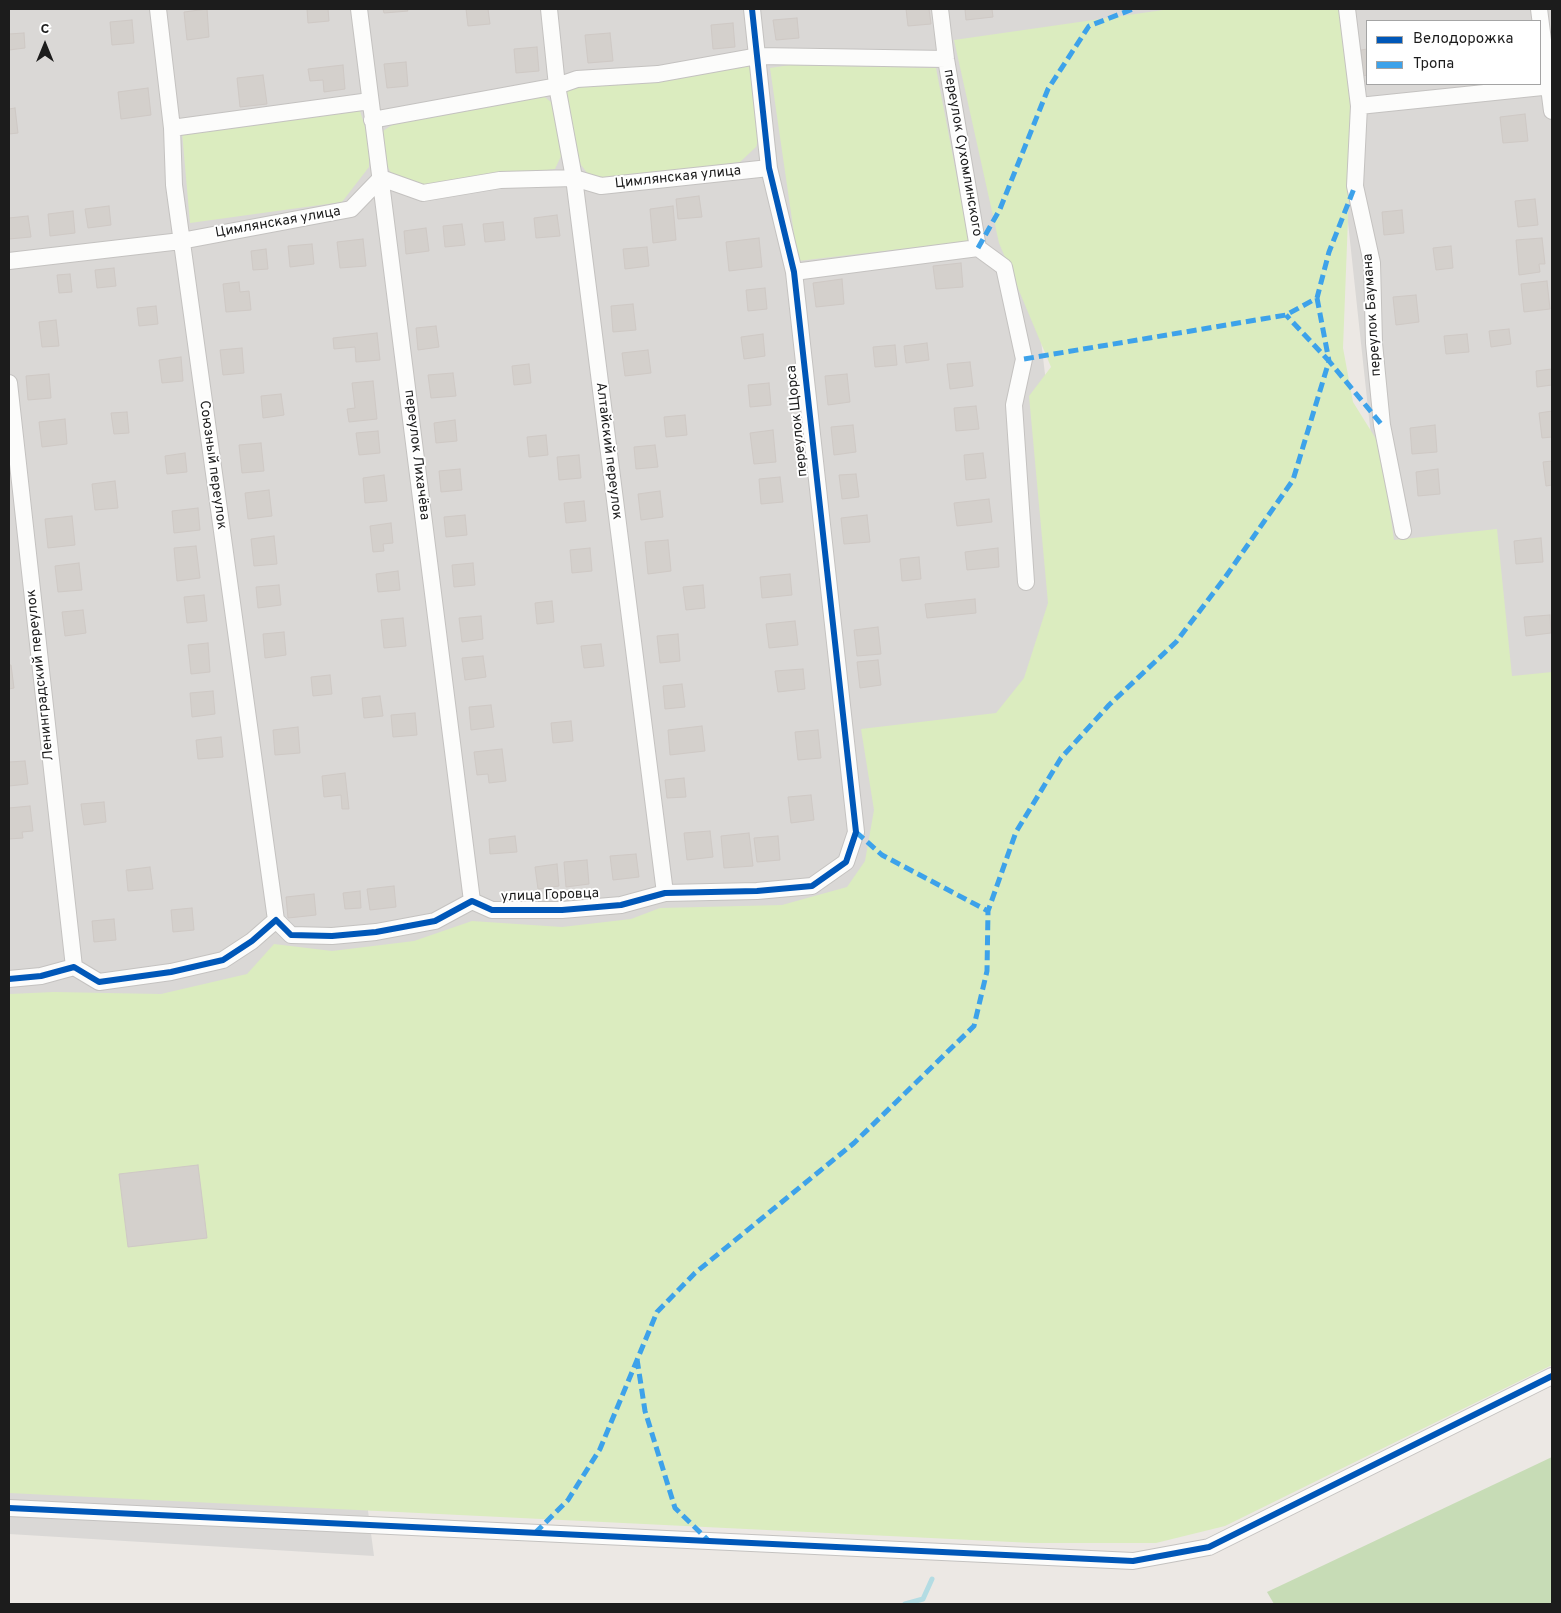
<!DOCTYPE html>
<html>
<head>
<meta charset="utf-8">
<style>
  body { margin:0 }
  #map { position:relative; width:1561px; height:1613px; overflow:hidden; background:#ece8e4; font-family:Overpass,sans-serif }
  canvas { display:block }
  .frame { position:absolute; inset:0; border:10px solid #1c1c1c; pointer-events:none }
  .legend { position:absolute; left:1366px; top:20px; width:175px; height:65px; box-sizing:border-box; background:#fff; border:1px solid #a4a4a4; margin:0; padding:6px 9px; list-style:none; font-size:15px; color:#1c1c1c }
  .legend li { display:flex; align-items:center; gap:10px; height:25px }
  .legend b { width:25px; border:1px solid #a4a4a4 }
  .north { position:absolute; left:20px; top:20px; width:50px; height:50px; -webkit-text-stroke:4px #fff; paint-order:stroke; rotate:0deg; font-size:14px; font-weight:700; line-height:20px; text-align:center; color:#1c1c1c }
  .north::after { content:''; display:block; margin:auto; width:18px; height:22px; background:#1c1c1c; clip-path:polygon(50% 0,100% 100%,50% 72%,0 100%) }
</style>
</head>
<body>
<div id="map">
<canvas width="1561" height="1613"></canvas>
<div class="frame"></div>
<ul class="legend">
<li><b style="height:6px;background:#0057b8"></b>Велодорожка</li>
<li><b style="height:6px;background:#3da2ea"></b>Тропа</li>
</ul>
<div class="north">С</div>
</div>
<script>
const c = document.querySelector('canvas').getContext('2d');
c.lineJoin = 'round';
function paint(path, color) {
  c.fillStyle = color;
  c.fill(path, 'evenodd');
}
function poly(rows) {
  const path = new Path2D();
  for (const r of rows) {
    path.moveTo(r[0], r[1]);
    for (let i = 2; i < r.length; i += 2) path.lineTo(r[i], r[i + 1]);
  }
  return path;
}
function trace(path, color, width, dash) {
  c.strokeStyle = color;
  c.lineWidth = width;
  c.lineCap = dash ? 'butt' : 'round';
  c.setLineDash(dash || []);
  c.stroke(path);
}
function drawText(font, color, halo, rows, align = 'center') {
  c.font = font + ' Overpass,sans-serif';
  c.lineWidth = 4;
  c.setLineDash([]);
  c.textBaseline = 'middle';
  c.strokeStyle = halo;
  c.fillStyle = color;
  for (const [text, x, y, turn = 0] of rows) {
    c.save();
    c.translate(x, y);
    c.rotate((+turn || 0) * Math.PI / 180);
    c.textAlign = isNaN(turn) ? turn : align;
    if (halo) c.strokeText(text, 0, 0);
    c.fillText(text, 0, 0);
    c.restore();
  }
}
const residential = poly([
  [9,9,1286,9,1007,53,1106,890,297,972,374,1556,9,1534],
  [1325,9,1552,9,1552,690,1503,699,1385,566],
  [1367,21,1540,21,1540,84,1367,84]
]);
const grass = poly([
  [1170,9,1342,9,1352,115,1343,348,1353,402,1381,447,1394,540,1497,529,1512,676,1552,672,1552,1365,1225,1526,1156,1543,1033,1543,9,1493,9,994,54,992,161,994,247,974,274,944,332,951,414,941,472,921,562,927,631,919,660,908,782,905,847,887,865,861,874,810,861,729,996,713,1024,678,1048,603,1029,396,1051,367,999,243,954,40],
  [749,61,753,70,761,133,756,147,740,162,615,180,600,179,588,174,581,165,577,156,566,90,579,82],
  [790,65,936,68,969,241,798,261,770,68],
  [542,95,551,102,562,154,555,169,427,186,391,173,384,160,380,133,398,121],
  [360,111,369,139,369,167,342,202,190,223,182,132]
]);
const forest = poly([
  [1552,1457,1552,1604,1274,1604,1267,1592]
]);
const stream = poly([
  [905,1604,923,1599,932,1579]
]);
const building = poly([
  [207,9,209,37,187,40,184,12,207,9],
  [307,9,328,9,329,21,308,23,307,9],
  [383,9,407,9,408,11,384,13,383,9],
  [466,9,488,9,490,24,468,26,466,9],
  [906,9,929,9,931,24,908,26,906,9],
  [965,9,992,9,993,17,966,20,965,9],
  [797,18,799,38,776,40,773,20,797,18],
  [132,20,134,43,112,45,110,22,132,20],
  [733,23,735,47,713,49,711,25,733,23],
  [24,33,25,48,9,50,9,34,24,33],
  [610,33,613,61,588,63,585,35,610,33],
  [537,47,539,71,516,73,514,49,537,47],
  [1367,49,1367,75,1363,76,1361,50,1367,49],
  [406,62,408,86,387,88,384,64,406,62],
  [343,65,345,89,324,92,323,80,310,81,308,69,343,65],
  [263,75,267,104,240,107,237,78,263,75],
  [148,88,151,115,121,119,118,92,148,88],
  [15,108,18,133,9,134,9,109,15,108],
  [1525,114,1528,141,1503,143,1500,117,1525,114],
  [699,196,702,217,678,219,676,199,699,196],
  [1535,199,1538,225,1518,227,1515,201,1535,199],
  [109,206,111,225,88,228,85,209,109,206],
  [673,206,676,240,653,243,650,209,673,206],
  [1402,210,1404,233,1384,235,1382,212,1402,210],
  [73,211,75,233,50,236,48,214,73,211],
  [557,215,560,236,536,238,534,218,557,215],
  [28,216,31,237,9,239,9,218,28,216],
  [503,222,505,240,485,242,483,224,503,222],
  [462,224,465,245,445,247,443,226,462,224],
  [426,228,429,251,406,254,404,231,426,228],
  [759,238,762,267,729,271,726,242,759,238],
  [1542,238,1545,264,1539,264,1540,272,1519,275,1516,240,1542,238],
  [363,239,366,266,340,268,337,242,363,239],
  [312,244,314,264,290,267,288,246,312,244],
  [1451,246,1453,268,1436,270,1433,248,1451,246],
  [647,247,649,266,625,269,623,249,647,247],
  [266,249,268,269,253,270,251,251,266,249],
  [961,263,963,287,936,289,933,266,961,263],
  [114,268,116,286,97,288,95,270,114,268],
  [70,274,72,292,59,293,57,275,70,274],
  [842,279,844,304,816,307,813,283,842,279],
  [1547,281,1550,309,1524,312,1521,284,1547,281],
  [239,282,240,292,249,291,251,310,226,312,223,284,239,282],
  [765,288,767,309,748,311,746,290,765,288],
  [1416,295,1419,322,1396,325,1393,297,1416,295],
  [633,304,636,330,613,332,611,306,633,304],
  [156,306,158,324,139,326,137,308,156,306],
  [56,320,59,346,42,347,39,322,56,320],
  [436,326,439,347,418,350,416,328,436,326],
  [1509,329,1511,344,1491,347,1489,331,1509,329],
  [377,333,380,360,356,362,355,347,334,349,333,338,377,333],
  [763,334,765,356,744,359,741,337,763,334],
  [1467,334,1469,352,1446,354,1444,336,1467,334],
  [927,343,929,360,906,363,904,346,927,343],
  [895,345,897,365,875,367,873,347,895,345],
  [242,348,244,373,223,375,220,350,242,348],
  [648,350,651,373,625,376,622,353,648,350],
  [181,357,183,381,162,383,159,360,181,357],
  [970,362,973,386,950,389,947,364,970,362],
  [529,364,531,383,514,385,512,366,529,364],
  [1552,369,1552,385,1537,387,1536,371,1552,369],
  [453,373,456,396,431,398,428,375,453,373],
  [49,374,51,398,28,400,26,376,49,374],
  [847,374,850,402,828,405,825,376,847,374],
  [373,381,377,419,349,422,347,409,355,408,352,383,373,381],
  [769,383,771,405,750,407,748,385,769,383],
  [281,394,284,415,263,418,261,396,281,394],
  [976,406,979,429,956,431,954,408,976,406],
  [1552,411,1552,437,1542,438,1539,413,1552,411],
  [127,412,129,433,114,434,111,413,127,412],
  [685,415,687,435,666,437,664,417,685,415],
  [65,419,67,444,42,447,39,422,65,419],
  [455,420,457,441,436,443,434,423,455,420],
  [853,425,856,452,834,455,831,427,853,425],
  [1435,425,1437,452,1412,454,1410,428,1435,425],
  [773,430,776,462,754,464,750,433,773,430],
  [378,431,380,453,359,455,356,433,378,431],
  [546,435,548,455,529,457,527,437,546,435],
  [261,443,264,471,242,473,239,445,261,443],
  [655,445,658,467,636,469,634,447,655,445],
  [185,453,187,472,167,474,165,456,185,453],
  [983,453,986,478,966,480,964,455,983,453],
  [579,455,581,478,559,480,557,457,579,455],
  [1552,461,1552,485,1546,486,1543,462,1552,461],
  [460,469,462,490,441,492,439,471,460,469],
  [1438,469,1440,494,1418,496,1416,472,1438,469],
  [856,474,859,497,842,499,839,475,856,474],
  [384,475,387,501,365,503,363,478,384,475],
  [780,477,783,502,761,504,759,479,780,477],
  [115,481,118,508,95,510,92,484,115,481],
  [269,490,272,516,248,519,245,493,269,490],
  [660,491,663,517,641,520,638,494,660,491],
  [989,499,992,522,957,526,954,503,989,499],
  [584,501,586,521,566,523,564,503,584,501],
  [198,508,200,530,174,533,172,511,198,508],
  [465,515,467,535,446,537,444,517,465,515],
  [867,515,870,542,844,544,841,518,867,515],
  [72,516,75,545,48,548,45,519,72,516],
  [391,523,393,543,383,544,384,551,373,552,370,526,391,523],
  [274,536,277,564,254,566,251,539,274,536],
  [1541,538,1543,562,1516,564,1514,541,1541,538],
  [668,540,671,571,648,574,645,542,668,540],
  [196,546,200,578,177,581,174,548,196,546],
  [590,548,592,571,572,573,570,550,590,548],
  [998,548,999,567,967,570,965,552,998,548],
  [919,557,921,579,902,581,900,559,919,557],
  [79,563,82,590,58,592,55,566,79,563],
  [473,563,475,585,454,587,452,565,473,563],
  [398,571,400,590,378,592,376,574,398,571],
  [790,574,792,595,762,598,760,577,790,574],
  [279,585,281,605,258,608,256,587,279,585],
  [703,585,705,608,686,610,683,587,703,585],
  [204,595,207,621,187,623,184,597,204,595],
  [975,599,976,613,927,618,925,604,975,599],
  [552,601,554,622,537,624,535,603,552,601],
  [83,610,86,633,65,636,62,612,83,610],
  [1550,615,1551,633,1526,636,1524,617,1550,615],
  [481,616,483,639,462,642,459,618,481,616],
  [403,618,406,646,384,648,381,620,403,618],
  [795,621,798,645,769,648,766,624,795,621],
  [878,627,881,654,857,656,854,630,878,627],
  [284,632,286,655,265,658,263,634,284,632],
  [678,634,680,661,660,663,657,636,678,634],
  [208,643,210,672,191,674,188,645,208,643],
  [601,644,604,666,584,668,581,646,601,644],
  [483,656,486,677,465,680,462,658,483,656],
  [878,660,881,685,860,688,857,662,878,660],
  [9,665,11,665,14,688,9,689,9,665],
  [803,669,805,689,778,692,775,671,803,669],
  [330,675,332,694,313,696,311,677,330,675],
  [682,684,685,707,665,709,663,686,682,684],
  [213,691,215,714,192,717,190,693,213,691],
  [380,696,383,716,364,718,362,698,380,696],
  [491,705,494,727,471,730,469,707,491,705],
  [415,713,417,735,393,737,391,715,415,713],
  [571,721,573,741,553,743,551,723,571,721],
  [702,726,705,751,670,755,668,730,702,726],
  [298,727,300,753,275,755,273,730,298,727],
  [818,730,821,758,798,760,795,732,818,730],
  [221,737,223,757,198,759,196,740,221,737],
  [502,749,506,781,489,783,488,774,477,775,474,752,502,749],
  [25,761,28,784,9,786,9,762,25,761],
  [345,773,349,809,342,809,341,795,324,797,322,776,345,773],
  [684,778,686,797,667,798,665,780,684,778],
  [811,795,814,820,791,823,788,797,811,795],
  [104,802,106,822,84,825,81,804,104,802],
  [30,806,33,831,22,832,23,838,9,839,9,808,30,806],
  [710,831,713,857,687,860,684,833,710,831],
  [749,833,753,866,724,868,721,836,749,833],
  [515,836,517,852,490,854,489,839,515,836],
  [778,836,780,860,757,862,754,838,778,836],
  [636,854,639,877,613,880,610,856,636,854],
  [587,860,589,884,566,887,564,862,587,860],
  [557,864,559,886,538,889,535,867,557,864],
  [150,867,153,889,128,891,126,870,150,867],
  [394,886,396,907,370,910,367,889,394,886],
  [360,891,361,908,345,909,343,893,360,891],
  [314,894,316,915,288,918,286,897,314,894],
  [192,908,194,930,173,932,171,910,192,908],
  [114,919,116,940,94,942,92,921,114,919],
  [198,1165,207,1238,128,1247,119,1174,198,1165]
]);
const minor = poly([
  [158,9,172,128,174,185,276,920],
  [359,9,472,901],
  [549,9,557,86,574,178,665,893],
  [940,9,946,59,978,248,1004,267,1024,359,1014,405,1026,582],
  [1347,9,1359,106,1355,186,1372,263,1374,343,1382,425,1403,531],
  [1539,9,1552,111],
  [1359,106,1552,86],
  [372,120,557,86,577,79,658,74,758,56,946,59],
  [172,128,370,101],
  [9,261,181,241,351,209,381,178,423,193,500,180,574,178,601,186,769,168],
  [794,272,978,248],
  [9,383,74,967],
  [9,979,41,976,74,967,99,982,171,972,223,960,252,941,276,920,291,935,332,936,376,932,435,921,472,901,492,910,562,910,621,905,665,893,757,891,812,886,846,862,856,832,794,272,769,168,752,9],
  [9,1508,1133,1561,1209,1547,1552,1376]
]);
const quiet = poly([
  [978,248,1000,209,1048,89,1089,26,1133,9],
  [1317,298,1329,361,1382,425],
  [1024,359,1286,315,1317,298,1329,252,1355,186],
  [856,832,882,855,988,911],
  [637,1359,645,1411,675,1508,709,1541],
  [535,1533,568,1500,600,1449,657,1312,695,1273,854,1143,974,1026,987,971,988,911,1016,832,1061,758,1109,705,1176,642,1224,579,1293,480,1329,361,1286,315]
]);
const cycleway = poly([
  [9,979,41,976,74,967,99,982,171,972,223,960,252,941,276,920,291,935,332,936,376,932,435,921,472,901,492,910,562,910,621,905,665,893,757,891,812,886,846,862,856,832,794,272,769,168,752,9],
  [9,1508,1133,1561,1209,1547,1552,1376]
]);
const streetNames = [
  ["переулок Сухомлинского",962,153,80],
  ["Цимлянская улица",678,178,-6],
  ["Цимлянская улица",278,223,-10],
  ["переулок Баумана",1373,315,-94],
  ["переулок Щорса",798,421,-96],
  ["Алтайский переулок",608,451,83],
  ["переулок Лихачёва",416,455,83],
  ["Союзный переулок",212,465,82],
  ["Ленинградский переулок",41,675,-96],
  ["улица Горовца",550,896,-2]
];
paint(residential, '#dad8d6');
paint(grass, '#dbecbf');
paint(forest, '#c7dcb6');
trace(stream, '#b4dce3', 5);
paint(building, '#d4d0cc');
trace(building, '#cfc9c5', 1);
trace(minor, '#c4c2c0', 18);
trace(minor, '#fcfcfb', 16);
trace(quiet, '#3da2ea', 5, [10, 5]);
trace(cycleway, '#0057b8', 6);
drawText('14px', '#1c1c1c', '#fff', streetNames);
</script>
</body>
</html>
